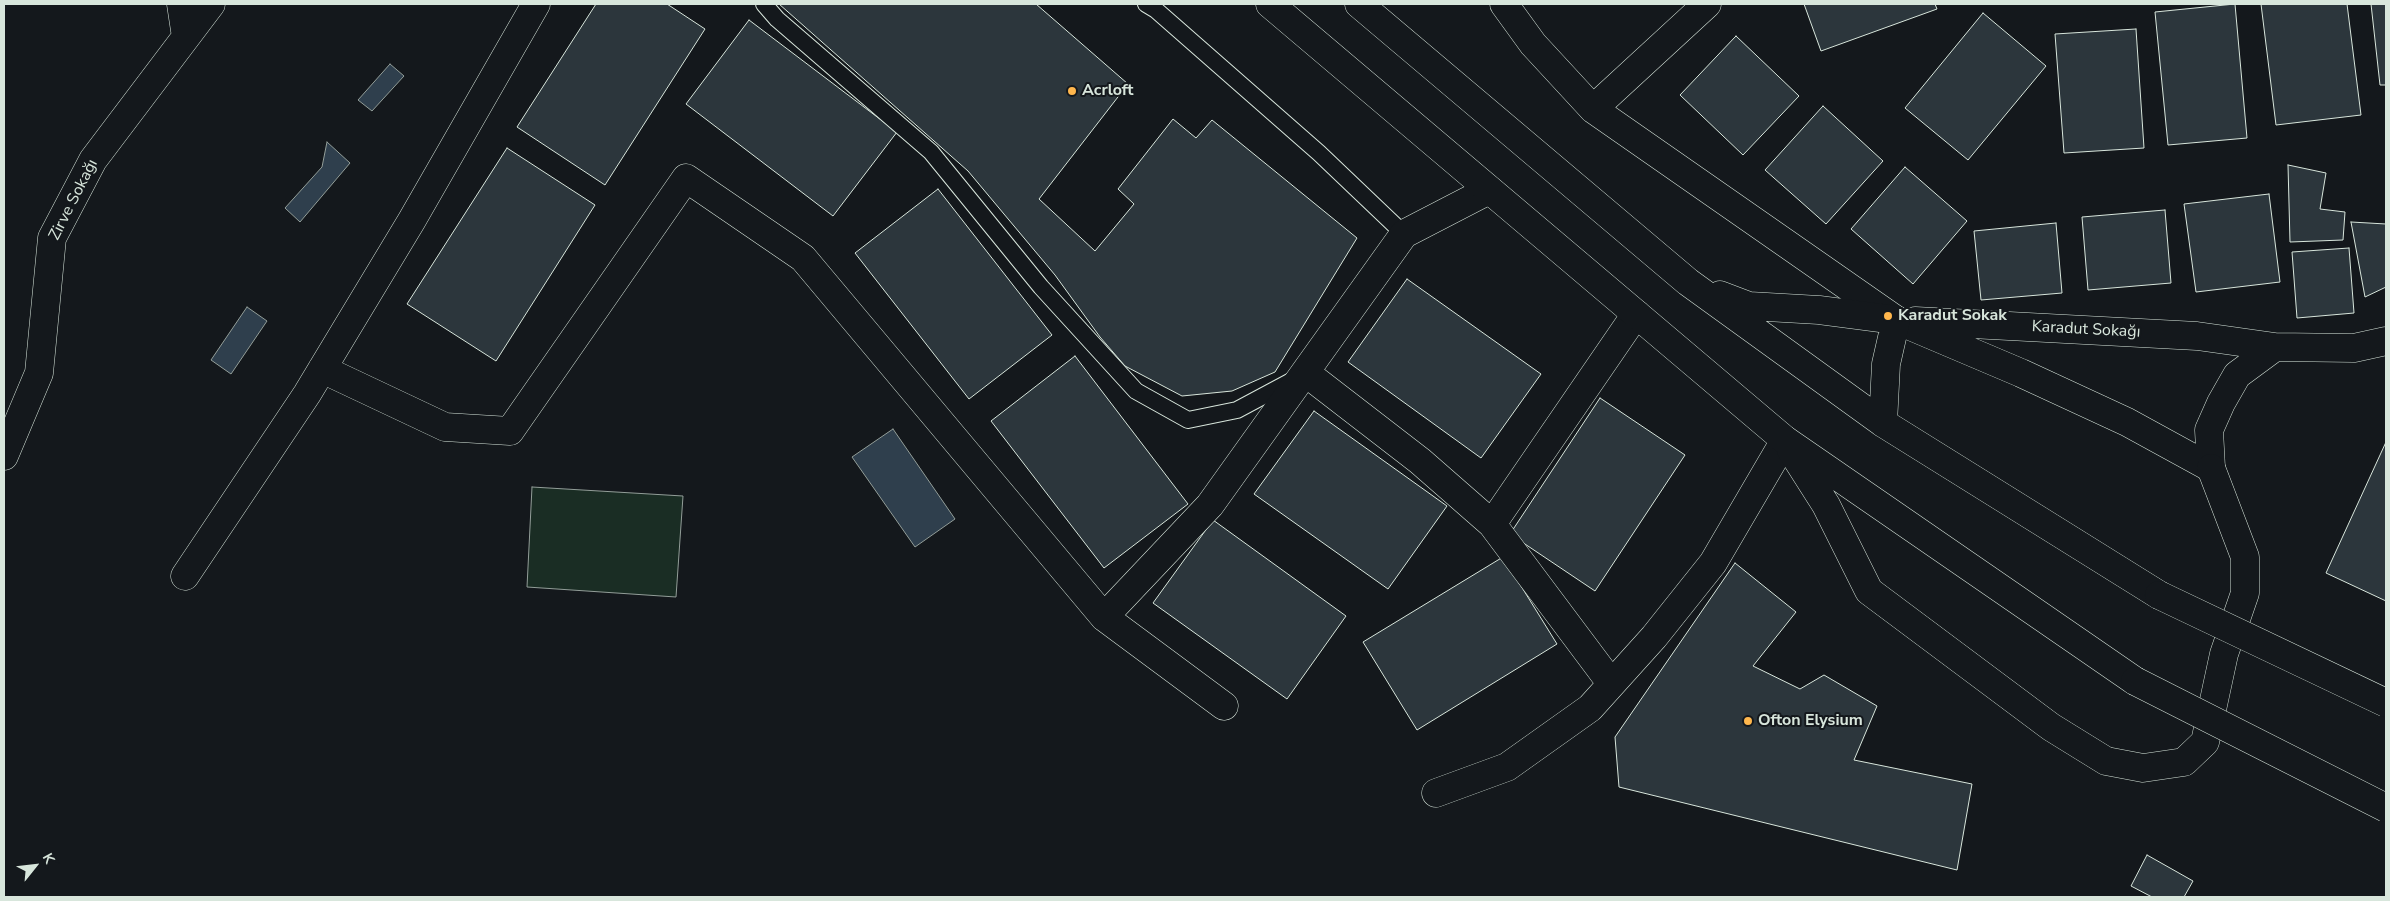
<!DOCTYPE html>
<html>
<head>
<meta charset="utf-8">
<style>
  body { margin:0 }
  #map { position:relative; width:2390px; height:901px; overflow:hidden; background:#14181c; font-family:"Nunito Sans",sans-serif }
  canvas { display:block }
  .frame { position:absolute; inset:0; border:5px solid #d8e6dc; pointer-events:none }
  .north { position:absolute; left:10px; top:841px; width:50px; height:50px; -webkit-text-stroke:4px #14181c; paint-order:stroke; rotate:61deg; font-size:14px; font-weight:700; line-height:20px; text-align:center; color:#d8e6dc }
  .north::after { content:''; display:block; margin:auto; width:18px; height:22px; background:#d8e6dc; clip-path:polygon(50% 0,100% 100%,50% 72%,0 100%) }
</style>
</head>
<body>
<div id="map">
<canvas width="2390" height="901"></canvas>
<div class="frame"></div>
<div class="north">K</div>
</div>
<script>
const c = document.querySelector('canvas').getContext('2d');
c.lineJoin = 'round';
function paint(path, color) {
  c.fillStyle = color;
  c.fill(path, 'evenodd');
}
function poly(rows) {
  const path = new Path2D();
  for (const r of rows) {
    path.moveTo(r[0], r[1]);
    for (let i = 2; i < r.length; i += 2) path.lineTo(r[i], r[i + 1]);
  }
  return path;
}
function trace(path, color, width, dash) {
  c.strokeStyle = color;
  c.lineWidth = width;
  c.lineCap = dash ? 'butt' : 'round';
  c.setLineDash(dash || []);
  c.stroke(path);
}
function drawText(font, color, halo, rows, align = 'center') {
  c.font = font + ' "Nunito Sans",sans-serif';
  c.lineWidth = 4;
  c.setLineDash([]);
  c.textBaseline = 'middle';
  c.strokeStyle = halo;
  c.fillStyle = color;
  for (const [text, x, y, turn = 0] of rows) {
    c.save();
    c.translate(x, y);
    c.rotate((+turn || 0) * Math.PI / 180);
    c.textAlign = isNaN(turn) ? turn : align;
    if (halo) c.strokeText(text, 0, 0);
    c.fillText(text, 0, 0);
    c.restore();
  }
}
const green = poly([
  [532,487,683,496,676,597,527,587,532,487]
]);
const water = poly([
  [390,64,404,76,372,111,358,100,390,64],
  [327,142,350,163,300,222,285,208,322,167,327,142],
  [247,307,267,321,231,374,211,360,247,307],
  [893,429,955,519,915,547,852,457,893,429]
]);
const building = poly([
  [596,4,667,4,705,29,605,185,517,127,596,4],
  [779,4,1036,4,1128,84,1039,199,1095,251,1134,204,1118,189,1173,119,1196,138,1212,120,1357,238,1275,372,1232,391,1182,396,1125,366,1100,337,1055,275,968,171,779,4],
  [1804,4,1935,4,1937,9,1821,51,1804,4],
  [2235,4,2247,138,2168,145,2155,12,2235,4],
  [2261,4,2347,4,2361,115,2276,125,2261,4],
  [2371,4,2386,4,2386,85,2380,85,2371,4],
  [1983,13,2046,66,1968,160,1905,108,1983,13],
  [749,20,897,132,833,216,686,104,749,20],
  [2136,29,2144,148,2064,153,2055,34,2136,29],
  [1736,36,1799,96,1743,155,1680,95,1736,36],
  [1823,106,1883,161,1826,224,1765,170,1823,106],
  [507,148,595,205,496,361,407,304,507,148],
  [2288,165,2326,173,2320,209,2345,212,2343,240,2290,242,2288,165],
  [1905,167,1967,221,1913,284,1851,229,1905,167],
  [938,189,1052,335,969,399,855,253,938,189],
  [2269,194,2280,282,2196,292,2184,204,2269,194],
  [2165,210,2171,283,2088,290,2082,217,2165,210],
  [2351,222,2386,224,2386,287,2365,297,2351,222],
  [2056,223,2062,293,1981,300,1974,231,2056,223],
  [2349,248,2354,313,2297,318,2292,252,2349,248],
  [1407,279,1541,374,1481,458,1348,362,1407,279],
  [1075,356,1188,504,1104,568,991,421,1075,356],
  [1600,398,1685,455,1595,591,1510,534,1600,398],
  [1314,411,1447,506,1388,589,1254,494,1314,411],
  [2386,442,2386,601,2326,573,2386,442],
  [1213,520,1346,616,1287,699,1153,603,1213,520],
  [1503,557,1557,644,1417,730,1363,642,1503,557],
  [1735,563,1796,612,1753,666,1800,689,1824,675,1877,706,1854,760,1972,784,1957,870,1619,787,1615,737,1735,563],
  [2147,855,2193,881,2184,897,2152,897,2131,886,2147,855]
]);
const lane = poly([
  [764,4,777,19,931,152,1041,287,1136,391,1188,420,1237,410,1295,379],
  [1146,4,1156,10,1319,153,1404,234]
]);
const street = poly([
  [181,4,186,37],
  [1504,4,1533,44,1593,109,1896,320,2021,373,2127,422,2211,468],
  [1593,109,1707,4],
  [1915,321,2197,336,2275,347,2354,348,2386,341],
  [322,369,445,427,510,431,686,178,803,258,1104,617,1224,706],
  [1306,373,1420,461,1492,524,1611,683],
  [4,456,39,373,52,238,93,160,211,4],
  [2211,468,2209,430,2221,403,2237,375,2275,347],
  [1492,524,1636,314],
  [185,576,307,394,412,220,536,4],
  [1104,617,1210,505,1404,234,1489,190],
  [1436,793,1507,767,1590,708,1654,637,1713,563,1785,440]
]);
const highway = poly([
  [1270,4,1785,440,2135,681],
  [1359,4,1688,282,1883,423,2159,595],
  [1720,295,1749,306,1819,310,1896,320,1886,364,1883,423],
  [1791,450,1826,505,1869,591,2051,727,2106,761,2143,768,2184,762,2205,742,2224,654,2245,593,2245,557,2211,468]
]);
const highwayBridge = poly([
  [2159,595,2386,703],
  [2135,681,2386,808]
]);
const markers = [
  [1072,91,5,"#ffb74d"],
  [1888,316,5,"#ffb74d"],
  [1748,721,5,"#ffb74d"]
];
const poiNames = [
  ["Acrloft",1082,91],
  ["Karadut Sokak",1898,316],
  ["Ofton Elysium",1758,721]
];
const streetNames = [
  ["Zirve Sokağı",74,200,-63],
  ["Karadut Sokağı",2086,330,3]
];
paint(green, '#1a2d24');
trace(green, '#939e99', 1);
paint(water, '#2f3f4d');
trace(water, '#939e99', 1);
paint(building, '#2c363c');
trace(building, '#d8e6dc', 1);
trace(lane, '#d8e6dc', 18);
trace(street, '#d8e6dc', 29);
trace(highway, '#d8e6dc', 29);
trace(lane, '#14181c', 16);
trace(street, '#14181c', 28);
trace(highway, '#14181c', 28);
trace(highwayBridge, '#d8e6dc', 29, []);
trace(highwayBridge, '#14181c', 28);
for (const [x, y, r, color] of markers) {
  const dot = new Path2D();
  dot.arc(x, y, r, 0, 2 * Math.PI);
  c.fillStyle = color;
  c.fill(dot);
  trace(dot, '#14181c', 2);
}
drawText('bold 16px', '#d8e6dc', '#14181c', poiNames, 'left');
drawText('16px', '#d8e6dc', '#14181c', streetNames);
</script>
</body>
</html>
